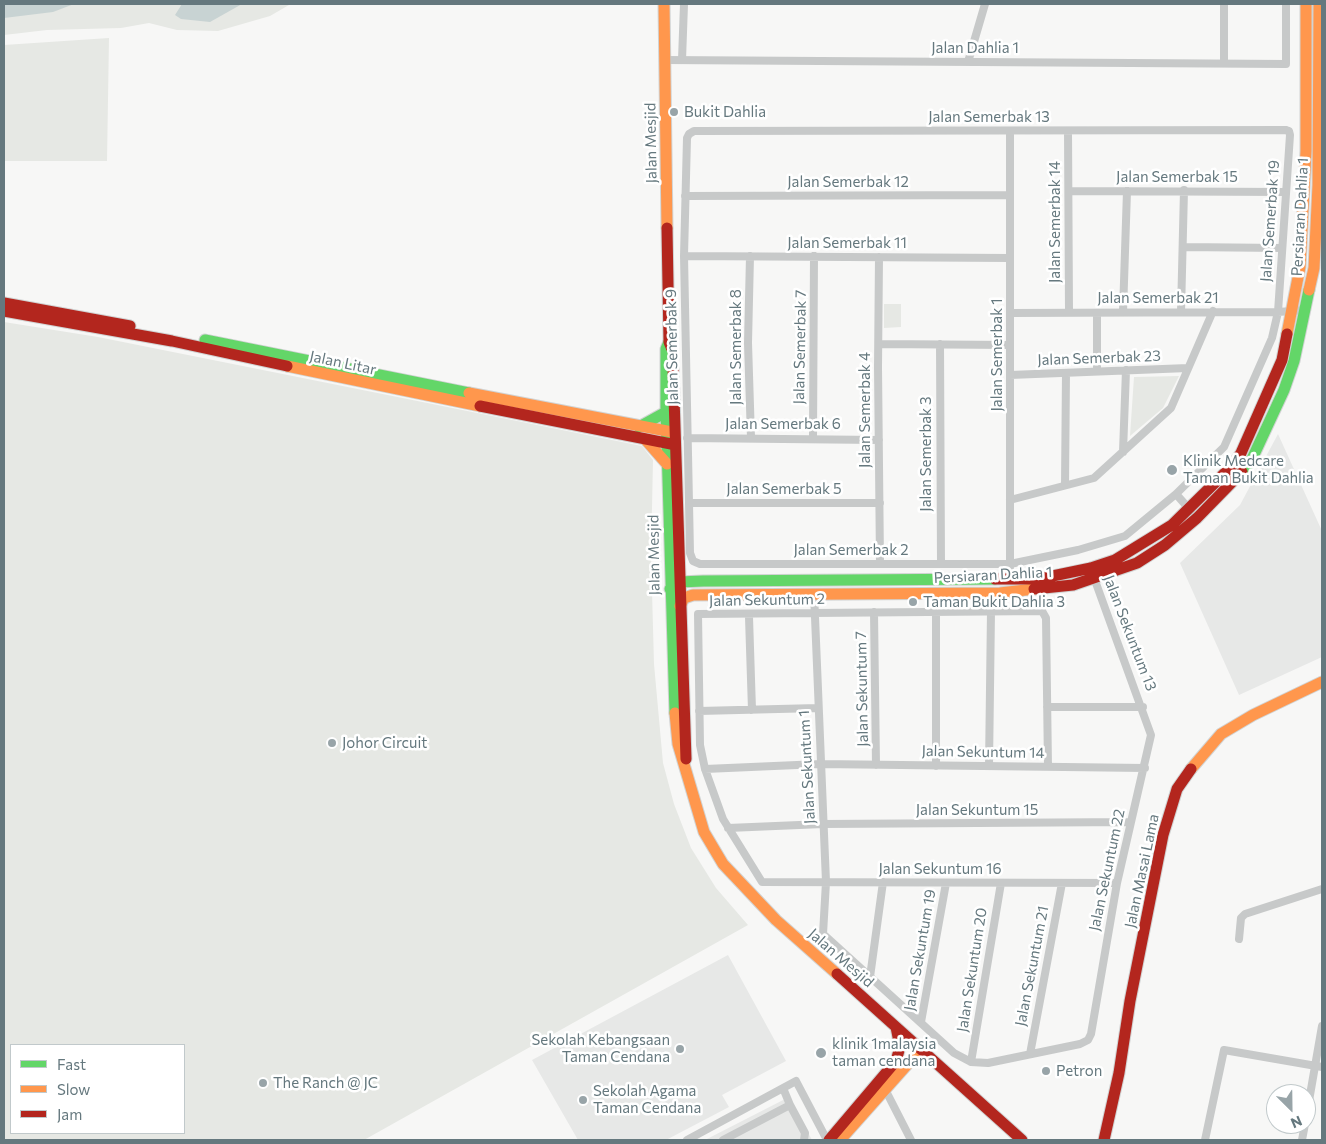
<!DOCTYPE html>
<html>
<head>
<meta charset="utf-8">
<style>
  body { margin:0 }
  #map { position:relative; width:1326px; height:1144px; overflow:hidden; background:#f7f7f6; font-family:Commissioner,sans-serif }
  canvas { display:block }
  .frame { position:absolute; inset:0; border:5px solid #65787e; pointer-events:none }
  .legend { position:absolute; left:10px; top:1044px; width:175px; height:90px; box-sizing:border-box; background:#fff; border:1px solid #c1c9cb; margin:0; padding:6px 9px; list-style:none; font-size:15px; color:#65787e }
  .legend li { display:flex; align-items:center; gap:10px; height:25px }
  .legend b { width:25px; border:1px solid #c1c9cb }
  .north { position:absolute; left:1266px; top:1084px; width:50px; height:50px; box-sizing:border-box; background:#fff; border:1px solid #c1c9cb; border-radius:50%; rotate:157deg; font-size:14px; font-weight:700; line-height:20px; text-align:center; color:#65787e }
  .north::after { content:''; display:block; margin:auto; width:18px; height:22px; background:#98a4a8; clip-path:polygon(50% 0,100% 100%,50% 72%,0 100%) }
</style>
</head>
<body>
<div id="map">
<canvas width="1326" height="1144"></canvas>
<div class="frame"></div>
<ul class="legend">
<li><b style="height:6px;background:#63d668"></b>Fast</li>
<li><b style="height:6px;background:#ff974d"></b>Slow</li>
<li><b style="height:6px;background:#b3261e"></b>Jam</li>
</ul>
<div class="north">N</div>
</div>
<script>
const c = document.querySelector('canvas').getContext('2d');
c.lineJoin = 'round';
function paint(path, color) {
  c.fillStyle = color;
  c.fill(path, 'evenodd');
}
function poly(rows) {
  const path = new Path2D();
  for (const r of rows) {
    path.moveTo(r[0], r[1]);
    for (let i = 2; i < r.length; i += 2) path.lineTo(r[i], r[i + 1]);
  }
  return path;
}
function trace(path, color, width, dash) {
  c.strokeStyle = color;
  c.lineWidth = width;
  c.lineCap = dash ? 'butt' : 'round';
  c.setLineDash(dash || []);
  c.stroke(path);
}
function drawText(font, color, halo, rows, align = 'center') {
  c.font = font + ' Commissioner,sans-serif';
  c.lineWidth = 5;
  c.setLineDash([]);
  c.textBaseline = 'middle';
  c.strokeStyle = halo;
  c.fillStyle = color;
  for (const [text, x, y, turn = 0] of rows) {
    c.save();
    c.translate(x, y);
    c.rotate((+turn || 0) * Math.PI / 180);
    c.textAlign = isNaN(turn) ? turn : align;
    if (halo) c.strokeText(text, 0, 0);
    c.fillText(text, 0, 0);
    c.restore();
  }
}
const built = poly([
  [1278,434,1322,531,1322,657,1239,695,1180,563,1240,505],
  [728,955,786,1061,722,1095,729,1107,666,1140,578,1140,532,1060],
  [789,1097,812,1140,705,1140]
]);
const green = poly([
  [4,4,296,4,289,5,270,16,218,31,177,30,149,23,121,28,47,30,4,35],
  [109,38,107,161,4,161,4,45],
  [884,304,901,304,901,327,884,328],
  [4,322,98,337,642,446,653,460,651,555,654,664,663,763,674,804,691,848,716,888,748,925,364,1140,4,1140],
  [11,1045,184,1045,184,1133,11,1133],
  [1179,376,1163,408,1130,436,1134,377]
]);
const water = poly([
  [4,4,74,4,53,12,4,18],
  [182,4,242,4,210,22,181,19,175,15]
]);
const street = poly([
  [665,60,1286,64,1286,4],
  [682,60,684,4],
  [968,62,985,4],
  [1224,63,1224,4],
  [1286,130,1289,131,1290,135,1278,312,1272,338,1224,447,1176,494,1125,536,1078,550,1010,564,700,564,693,561,690,553,689,503,684,256,687,138,689,134,694,131,1286,130],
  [1068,131,1069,313],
  [1069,191,1286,192],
  [685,196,1010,195],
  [1183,247,1282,248],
  [684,256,1010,258],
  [750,256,748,343,751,438],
  [879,257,878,367,880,563],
  [1123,312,1127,191],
  [1181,312,1184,190],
  [1010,313,1278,312,1306,310],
  [1097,313,1097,371],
  [879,344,1010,345],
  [940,344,941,564],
  [1010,375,1188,368],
  [687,438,879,440],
  [813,438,814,256],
  [1123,452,1126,370],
  [1065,485,1066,373],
  [1176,494,1191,511],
  [1010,500,1094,478,1171,408,1213,311],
  [689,503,880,503],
  [1010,580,1010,131],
  [814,593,826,882,823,934,954,1053,971,1062,988,1063,1080,1044,1088,1040,1091,1034,1117,883,1151,735,1093,575],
  [874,612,876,765],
  [936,612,936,766],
  [749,617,752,710],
  [1047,707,1143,707],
  [699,711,818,708],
  [989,766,991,611],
  [1048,767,1046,618,1042,611,698,614,700,745,705,769,723,819,762,882,1117,883],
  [705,769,820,764,1145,768],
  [728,828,823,824,1131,822],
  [1239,939,1241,918,1245,914,1322,889],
  [870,977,883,882],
  [921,1022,946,883],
  [1030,1054,1062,883],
  [971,1062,1001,883],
  [783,1088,790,1105],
  [880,1088,888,1095,911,1140],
  [1306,1118,1322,1026],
  [687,1140,796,1081,827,1140],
  [723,1140,790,1105,805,1133,804,1140],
  [1205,1140,1224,1050,1322,1067],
  [1302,1140,1305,1124]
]);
const fast = poly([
  [205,340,469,393],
  [669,342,666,349,666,412,675,713],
  [639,427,666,412],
  [1242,472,1252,459,1284,390,1294,361,1309,290],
  [670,589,679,582,703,581,995,579]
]);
const slow = poly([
  [664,4,667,228],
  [1309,290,1314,268,1318,185,1319,4],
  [1287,334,1300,267,1306,151,1306,4],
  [287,366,480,406],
  [469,393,672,432],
  [645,439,667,464],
  [680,606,684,598,693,595,1000,593,1034,589],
  [675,713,678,744,704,832,723,864,776,920,837,974],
  [1191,769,1221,734,1253,715,1322,682],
  [840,1140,921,1049]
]);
const jam = poly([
  [667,228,669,342,672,349],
  [4,303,130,326],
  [4,311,172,341,287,366],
  [673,367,686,759],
  [480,406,671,444],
  [995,579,1038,579,1091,568,1115,560,1172,525,1233,465,1241,453,1282,360,1287,334],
  [1034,589,1073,585,1137,563,1165,545,1197,518,1242,472],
  [837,974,1022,1140],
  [829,1140,896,1061,900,1047,896,1027],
  [1104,1140,1119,1073,1130,1001,1163,835,1177,789,1191,769]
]);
const markers = [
  [674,112,5,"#98a4a8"],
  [1172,470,6,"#98a4a8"],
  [913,602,5,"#98a4a8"],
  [332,743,5,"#98a4a8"],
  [680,1049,5,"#98a4a8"],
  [821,1053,6,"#98a4a8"],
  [1046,1071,5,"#98a4a8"],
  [263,1083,5,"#98a4a8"],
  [583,1100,5,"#98a4a8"]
];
const streetNames = [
  ["Jalan Dahlia 1",975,48],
  ["Jalan Semerbak 13",989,117],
  ["Jalan Mesjid",651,143,-91],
  ["Jalan Semerbak 15",1177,177],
  ["Jalan Semerbak 12",848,182],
  ["Persiaran Dahlia 1",1300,217,-87],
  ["Jalan Semerbak 19",1270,221,-86],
  ["Jalan Semerbak 14",1055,222,-90],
  ["Jalan Semerbak 11",847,243],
  ["Jalan Semerbak 21",1158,298],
  ["Jalan Semerbak 9",672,347,-91],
  ["Jalan Semerbak 8",736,347,-90],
  ["Jalan Semerbak 7",800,347,-89],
  ["Jalan Semerbak 1",997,355,-90],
  ["Jalan Semerbak 23",1099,358,-2],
  ["Jalan Litar",343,363,12],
  ["Jalan Semerbak 4",865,410,-90],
  ["Jalan Semerbak 6",783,424],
  ["Jalan Semerbak 3",926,454,-90],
  ["Jalan Semerbak 5",784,489],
  ["Jalan Semerbak 2",851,550],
  ["Jalan Mesjid",654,555,-91],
  ["Persiaran Dahlia 1",993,575,-3],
  ["Jalan Sekuntum 2",767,600,-1],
  ["Jalan Sekuntum 13",1130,633,69],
  ["Jalan Sekuntum 7",862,689,-91],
  ["Jalan Sekuntum 14",983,752,1],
  ["Jalan Sekuntum 1",807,767,-93],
  ["Jalan Sekuntum 15",977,810],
  ["Jalan Sekuntum 16",940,869],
  ["Jalan Sekuntum 22",1107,870,-78],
  ["Jalan Masai Lama",1142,871,-78],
  ["Jalan Sekuntum 19",920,950,-80],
  ["Jalan Mesjid",841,958,41],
  ["Jalan Sekuntum 21",1032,966,-79],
  ["Jalan Sekuntum 20",972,970,-81]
];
const poiNames = [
  ["Bukit Dahlia",684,112],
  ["Klinik Medcare",1183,461],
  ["Taman Bukit Dahlia",1183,478],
  ["Taman Bukit Dahlia 3",923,602],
  ["Johor Circuit",342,743],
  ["Sekolah Kebangsaan",670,1040,"right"],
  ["Taman Cendana",670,1057,"right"],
  ["klinik 1malaysia",832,1044],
  ["taman cendana",832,1061],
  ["Petron",1056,1071],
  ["The Ranch @ JC",273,1083],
  ["Sekolah Agama",593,1091],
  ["Taman Cendana",593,1108]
];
paint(built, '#e7e8e7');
paint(green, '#e6e8e4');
paint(water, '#c8d3d3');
trace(fast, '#d1d3d3', 13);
trace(slow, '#d1d3d3', 13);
trace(jam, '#d1d3d3', 13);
trace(street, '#c7c9c9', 8);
trace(fast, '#63d668', 11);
trace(slow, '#ff974d', 11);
trace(jam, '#b3261e', 11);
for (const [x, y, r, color] of markers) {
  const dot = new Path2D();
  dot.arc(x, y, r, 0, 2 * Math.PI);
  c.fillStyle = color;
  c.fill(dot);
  trace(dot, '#fff', 2);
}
drawText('15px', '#65787e', '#fff', streetNames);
drawText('15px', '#65787e', '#fff', poiNames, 'left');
</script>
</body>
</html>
